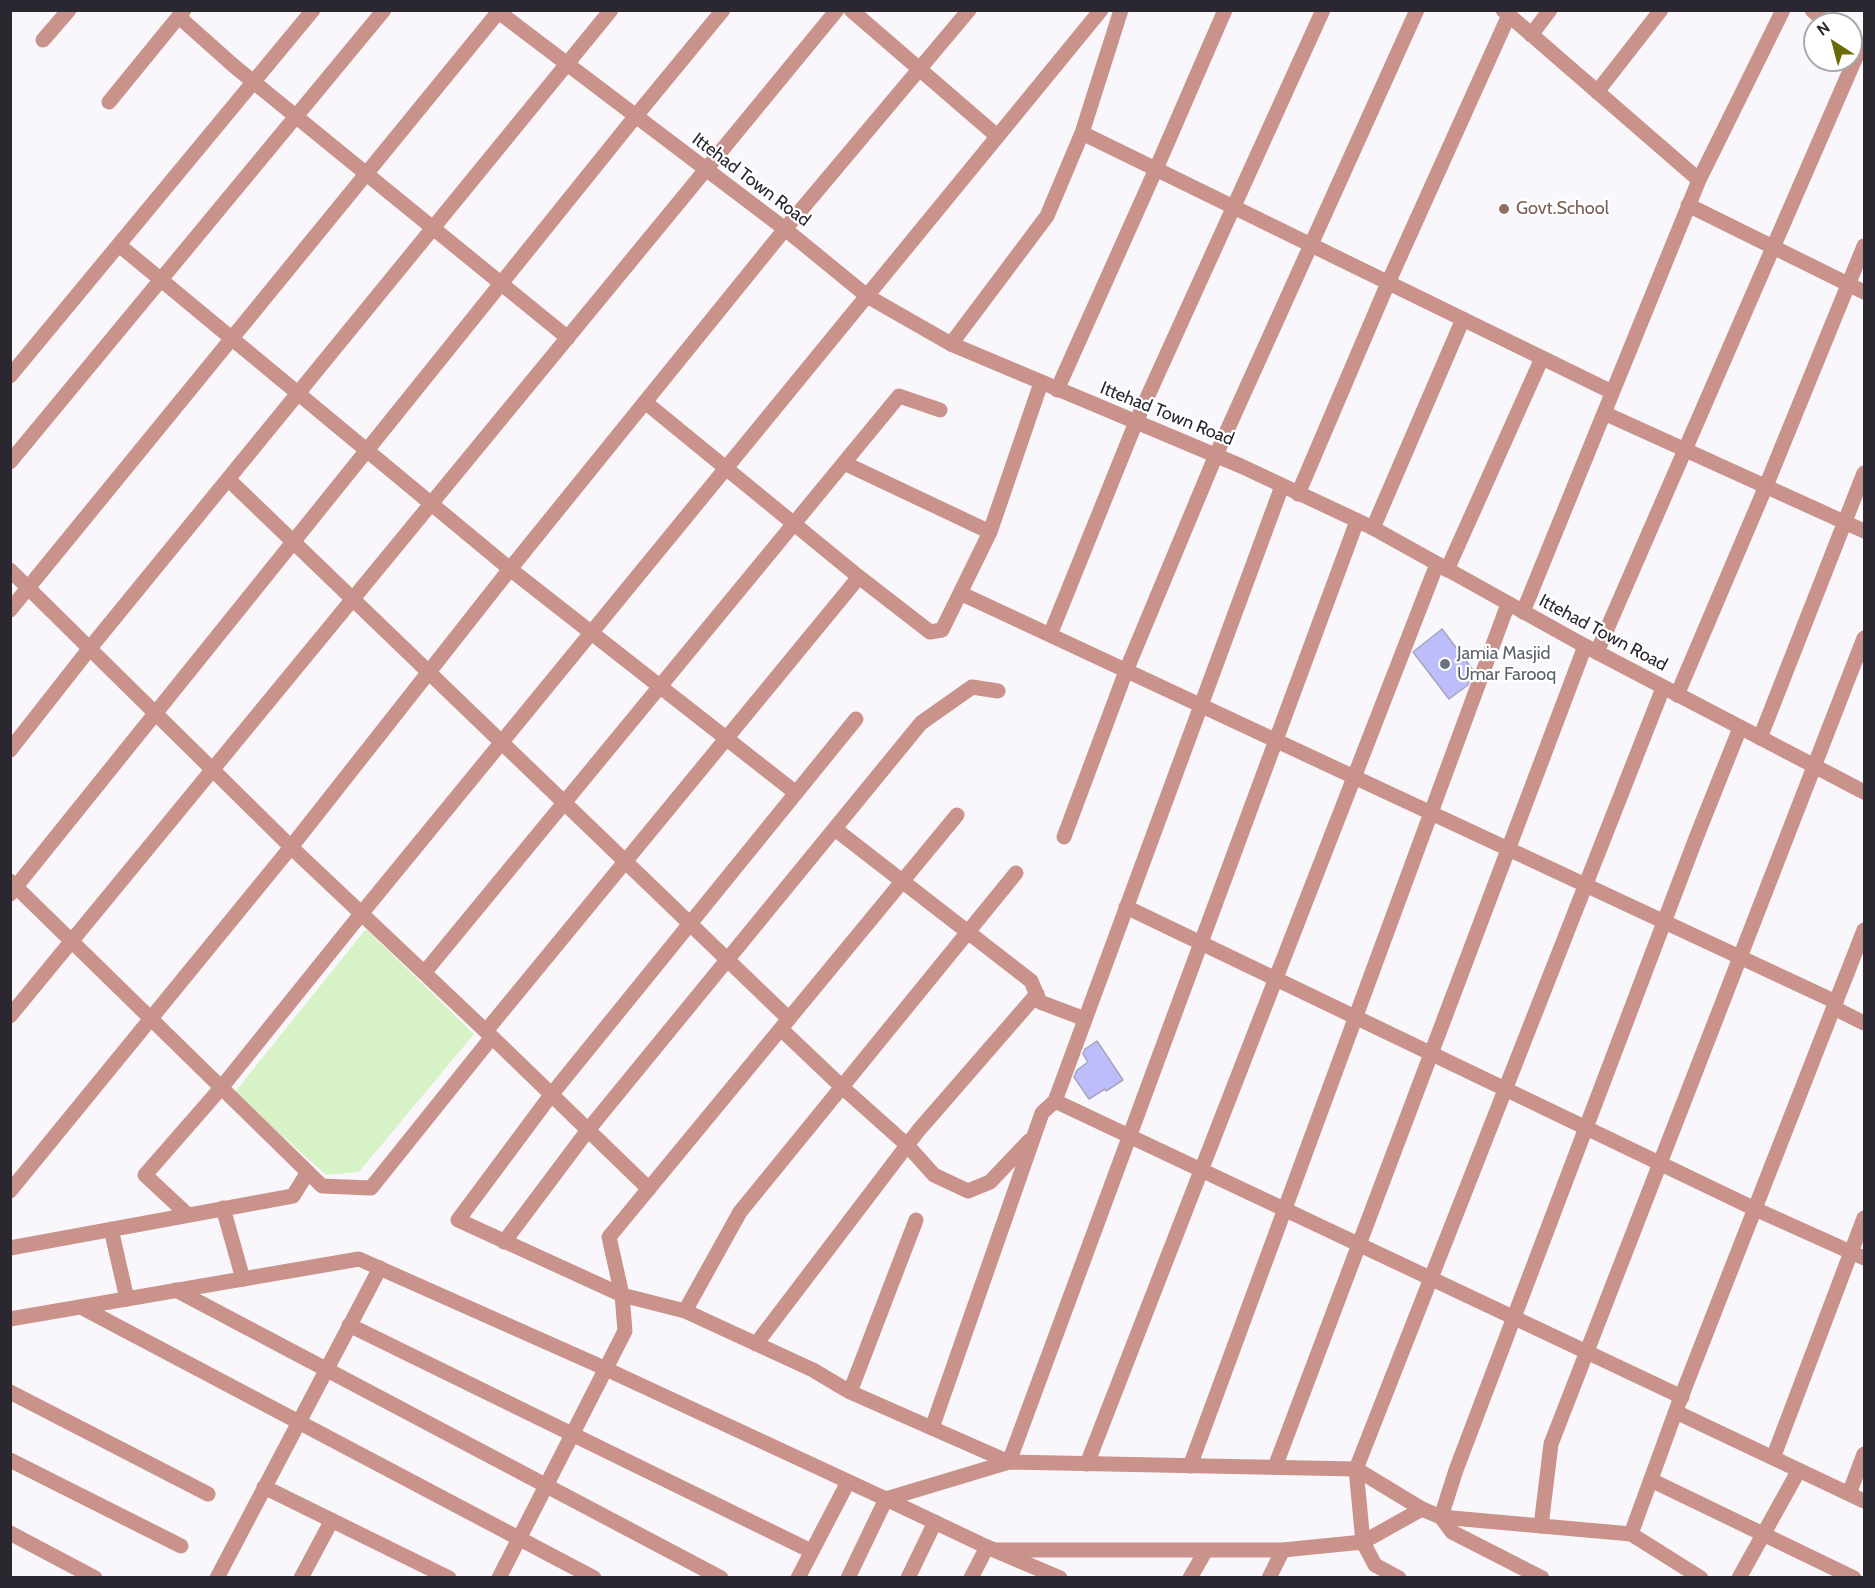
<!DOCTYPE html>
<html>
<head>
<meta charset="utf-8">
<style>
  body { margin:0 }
  #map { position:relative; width:1875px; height:1588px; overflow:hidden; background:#f9f7fc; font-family:Cabin,sans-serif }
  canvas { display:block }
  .frame { position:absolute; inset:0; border:12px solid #2a2730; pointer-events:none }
  .north { position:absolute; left:1803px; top:12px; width:60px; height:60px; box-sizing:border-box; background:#fff; border:2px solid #aaa9ac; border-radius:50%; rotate:324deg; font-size:16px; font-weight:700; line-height:24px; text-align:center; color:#2a2730 }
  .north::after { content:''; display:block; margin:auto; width:21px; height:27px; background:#6a6a08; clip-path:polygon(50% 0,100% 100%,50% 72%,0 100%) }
</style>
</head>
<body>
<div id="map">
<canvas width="1875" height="1588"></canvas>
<div class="frame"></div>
<div class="north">N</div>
</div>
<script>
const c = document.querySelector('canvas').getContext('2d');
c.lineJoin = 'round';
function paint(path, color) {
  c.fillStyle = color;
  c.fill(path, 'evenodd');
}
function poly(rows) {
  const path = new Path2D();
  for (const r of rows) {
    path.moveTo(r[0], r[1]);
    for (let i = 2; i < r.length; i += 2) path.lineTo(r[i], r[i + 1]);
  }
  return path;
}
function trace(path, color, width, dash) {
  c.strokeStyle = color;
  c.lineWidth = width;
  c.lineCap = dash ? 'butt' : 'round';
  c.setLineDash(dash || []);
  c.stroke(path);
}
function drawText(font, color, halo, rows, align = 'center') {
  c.font = font + ' Cabin,sans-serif';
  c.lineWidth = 4.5;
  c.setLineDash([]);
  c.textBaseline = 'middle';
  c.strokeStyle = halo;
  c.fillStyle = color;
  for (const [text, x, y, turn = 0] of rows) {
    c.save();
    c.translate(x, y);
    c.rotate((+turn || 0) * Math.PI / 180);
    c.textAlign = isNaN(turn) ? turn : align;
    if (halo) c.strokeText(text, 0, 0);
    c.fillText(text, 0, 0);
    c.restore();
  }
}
const green = poly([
  [366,929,474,1034,359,1172,326,1175,234,1093]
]);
const building = poly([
  [1442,629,1473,670,1468,685,1449,699,1413,652,1442,629],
  [1097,1041,1123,1080,1106,1091,1105,1089,1089,1099,1074,1077,1077,1070,1088,1062,1083,1054,1085,1049,1097,1041]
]);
const minor = poly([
  [851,10,997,136],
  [1503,10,1699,180],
  [1812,10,1828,24],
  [179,17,234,66,568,338],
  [1531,35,1550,10],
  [43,40,69,10],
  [1597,92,1661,10],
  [109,102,184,10],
  [1082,133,1612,392],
  [1688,205,1864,292],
  [119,245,510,569,796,793],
  [951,344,1047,216,1082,133,1121,10],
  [10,376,313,10],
  [1057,390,1156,169,1225,10],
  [645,402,859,577],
  [1604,413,1864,531],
  [10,462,384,10],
  [844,463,990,532],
  [228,479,789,1019],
  [1298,494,1388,283,1509,15],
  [1373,528,1463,319],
  [1447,570,1542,358],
  [960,593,1836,1002],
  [10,610,500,10],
  [1523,612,1699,180,1783,10],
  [1050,635,1136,422,1323,10],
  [1597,652,1859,50,1864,44],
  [1677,695,1766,486,1864,246],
  [856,719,551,1095,458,1220,622,1295,685,1311,813,1370,850,1392,1009,1462,1357,521],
  [1760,738,1864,473],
  [10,750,90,648,611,10],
  [835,829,1031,981,1040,1002,1085,1019],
  [1064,837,1126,671,1216,455,1417,10],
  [10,881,322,1186,371,1188,492,1037],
  [10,894,635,117,723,10],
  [1126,907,1755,1209,1864,1258],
  [424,973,899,396,940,410],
  [1834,1008,1864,1023],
  [10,1016,837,10],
  [781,1029,842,1087,907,1145,934,1175,968,1191,990,1182,1029,1141],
  [486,1031,859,577,930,632,942,630,990,532,1041,383],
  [1055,1101,1682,1397],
  [10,1191,291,847,492,1037,649,1189],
  [223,1208,243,1279],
  [188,1215,145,1175,221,1088,361,914,1101,10],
  [111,1229,127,1299],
  [504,1242,588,1130,921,723,972,687,998,691],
  [10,1248,293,1196,308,1172],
  [176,1290,721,1578],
  [81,1307,594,1578],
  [685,1311,740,1212,1016,873],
  [349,1325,811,1551],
  [756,1344,918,1131,1037,994],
  [10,1392,208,1494],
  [850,1392,916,1220],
  [1676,1412,1864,1501],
  [932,1428,1042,1113,1055,1101,1282,486],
  [1773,1458,1864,1218],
  [10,1460,181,1546],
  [1087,1464,1437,564],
  [1190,1466,1508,604],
  [1275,1467,1585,646],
  [1651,1480,1854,1578],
  [264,1487,449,1578],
  [1849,1494,1864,1454],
  [1541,1526,1551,1444,1864,638],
  [10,1533,95,1578],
  [1631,1534,1701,1578],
  [996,1550,1283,1550,1363,1542,1422,1509],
  [217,1578,380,1268],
  [301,1578,332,1520],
  [499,1578,625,1331,622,1295,609,1237,957,815],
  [798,1578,848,1482],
  [848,1578,886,1499],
  [908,1578,935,1522],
  [971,1578,987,1547],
  [1190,1578,1206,1550],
  [1269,1578,1283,1550],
  [1399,1578,1375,1565,1363,1542,1356,1469,1663,688],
  [1542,1578,1452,1532,1441,1517,1456,1470,1696,838,1740,728],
  [1739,1578,1799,1470]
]);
const tertiary = poly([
  [496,10,785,229,867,296,951,344,1241,466,1373,528,1585,646,1864,792],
  [10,570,291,847,510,569,645,402,785,229,969,10],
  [10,1319,359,1259,593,1363,886,1499,1009,1462,1356,1469,1422,1509,1441,1517,1631,1534,1678,1405,1864,930],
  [886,1499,987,1547,1060,1578]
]);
const markers = [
  [1504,209,6,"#8d6e63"],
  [1445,664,6,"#6b7280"]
];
const streetNames = [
  ["Ittehad Town Road",751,180,37],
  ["Ittehad Town Road",1167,414,22],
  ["Ittehad Town Road",1603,633,28]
];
const educationNames = [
  ["Govt.School",1516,209]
];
const worshipNames = [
  ["Jamia Masjid",1457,654],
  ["Umar Farooq",1457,675]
];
paint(green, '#d7f2c7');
paint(building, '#bebdfc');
trace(building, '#a5a6bd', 1.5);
trace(minor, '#c9938b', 15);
trace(tertiary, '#c9938b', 15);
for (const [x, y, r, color] of markers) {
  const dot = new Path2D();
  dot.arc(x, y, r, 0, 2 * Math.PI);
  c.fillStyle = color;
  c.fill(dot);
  trace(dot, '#fff', 2);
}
drawText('18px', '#2a2730', '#fff', streetNames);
drawText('18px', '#785e54', '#fff', educationNames, 'left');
drawText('18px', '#5b616d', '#fff', worshipNames, 'left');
</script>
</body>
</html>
